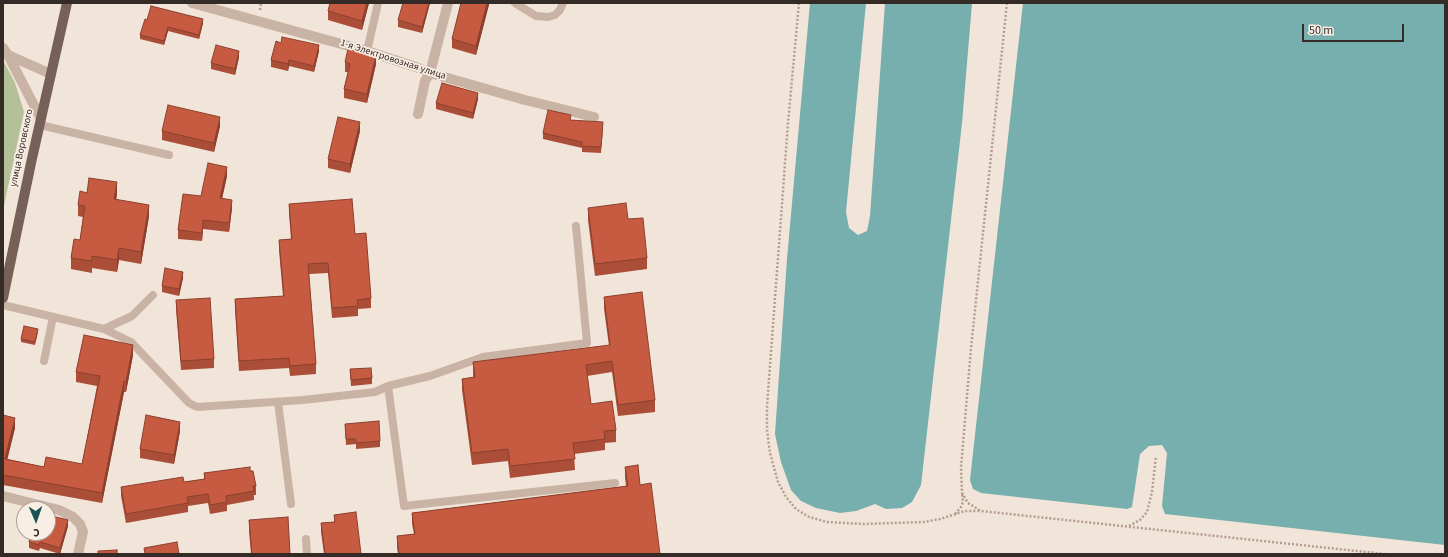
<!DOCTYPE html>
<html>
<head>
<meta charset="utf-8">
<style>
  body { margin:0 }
  #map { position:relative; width:1448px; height:557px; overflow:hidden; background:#f1e4d8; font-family:"Source Sans 3",sans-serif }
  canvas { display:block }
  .frame { position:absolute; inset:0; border:4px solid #342a26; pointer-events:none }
  .north { position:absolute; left:16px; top:501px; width:40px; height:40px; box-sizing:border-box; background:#f9eee4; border:1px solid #aaa098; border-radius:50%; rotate:178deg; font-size:11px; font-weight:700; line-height:16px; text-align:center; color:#342a26 }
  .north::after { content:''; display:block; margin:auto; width:14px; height:18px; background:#1c5455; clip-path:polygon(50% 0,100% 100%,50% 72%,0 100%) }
  .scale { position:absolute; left:1302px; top:24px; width:102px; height:18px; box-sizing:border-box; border:2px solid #342a26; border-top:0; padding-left:5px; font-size:12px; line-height:14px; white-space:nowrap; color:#342a26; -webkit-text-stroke:3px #f9eee4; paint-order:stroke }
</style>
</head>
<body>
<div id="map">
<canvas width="1448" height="557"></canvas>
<div class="frame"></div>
<div class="north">С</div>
<div class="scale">50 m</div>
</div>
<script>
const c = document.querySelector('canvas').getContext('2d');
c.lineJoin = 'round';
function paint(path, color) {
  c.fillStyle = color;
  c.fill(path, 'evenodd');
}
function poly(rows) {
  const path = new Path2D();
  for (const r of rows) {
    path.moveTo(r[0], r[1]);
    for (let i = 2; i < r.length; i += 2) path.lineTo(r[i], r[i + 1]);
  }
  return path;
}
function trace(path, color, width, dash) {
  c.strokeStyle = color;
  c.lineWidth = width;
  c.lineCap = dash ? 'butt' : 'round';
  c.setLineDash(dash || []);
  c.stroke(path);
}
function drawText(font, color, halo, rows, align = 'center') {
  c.font = font + ' "Source Sans 3",sans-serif';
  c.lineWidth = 3.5;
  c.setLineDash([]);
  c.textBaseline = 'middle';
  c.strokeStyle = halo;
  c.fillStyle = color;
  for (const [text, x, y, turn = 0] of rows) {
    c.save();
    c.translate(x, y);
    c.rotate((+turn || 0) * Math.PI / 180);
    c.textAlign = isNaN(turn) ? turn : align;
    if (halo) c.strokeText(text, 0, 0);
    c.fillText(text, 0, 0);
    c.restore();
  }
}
const green = poly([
  [3,60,15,83,24,112,3,210]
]);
const water = poly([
  [810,3,866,3,846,212,849,228,858,235,867,231,870,216,885,3,972,3,962,123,921,485,912,502,902,508,886,509,875,504,856,511,840,513,816,508,801,501,791,490,781,462,775,434,787,259],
  [1023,3,1445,3,1445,545,1165,514,1162,506,1167,453,1162,445,1149,446,1140,454,1132,507,1127,509,981,493,973,489,970,480]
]);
const path = poly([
  [799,3,788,123,767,406,767,430,770,453,778,482,786,497,796,509,809,517,827,522,864,524,924,522,940,519,965,511,980,511],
  [1007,3,971,348,961,468,962,493,968,503,981,511,1385,554],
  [260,10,261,3],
  [955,514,961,507,963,502,962,493],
  [1129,526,1140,520,1147,512,1152,492,1156,456]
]);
const service = poly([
  [515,3,536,16,548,17,555,15,560,10,563,3],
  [367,51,378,3],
  [40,125,169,155],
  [3,305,104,329,131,342,189,403,197,407,303,400,375,392,388,386,430,376,483,357,587,343,576,226],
  [104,329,132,316,153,295],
  [44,361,53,317],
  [388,386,404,506,615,483],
  [278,402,291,504],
  [306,539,307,554]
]);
const minor = poly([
  [192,3,367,51,416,67,430,73,525,100,594,117],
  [3,48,8,55,51,74],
  [8,55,41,119],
  [418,114,425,81,430,73,448,3],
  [3,496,59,510,73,517,80,524,83,532,78,554]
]);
const primary = poly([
  [3,298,31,163,67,3]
]);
const wall = poly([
  [369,3,362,30,328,20,328,11],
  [430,3,422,33,398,27,398,20],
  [489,3,476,55,452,48,452,39],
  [147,20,203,23,199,39,168,31,164,45,140,39,140,35],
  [319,51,314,72,289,66,288,71,271,67,271,60],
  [239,57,235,75,211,69,211,63],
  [345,62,376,64,367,103,344,98,344,89,348,72,345,72],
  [478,99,473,119,436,109,436,103],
  [571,120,603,128,601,153,582,152,582,148,543,139,543,133],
  [220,126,214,152,162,140,162,131],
  [360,131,350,173,328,168,328,159],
  [227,176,222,199,232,208,229,232,203,229,202,241,178,239,178,230,201,196],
  [87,193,117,194,116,200,149,216,141,264,119,260,117,272,92,268,92,273,71,269,71,258,80,240,83,217,78,216,78,205],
  [289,204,355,234,371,298,371,308,358,309,358,316,332,318,328,273,309,274,316,364,316,374,290,376,289,368,239,371,235,309,235,299,283,296,279,250,279,240,291,239,289,214],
  [588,208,628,219,647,258,647,269,595,276,588,220],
  [183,278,179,296,162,292,162,286],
  [604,297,655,400,655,412,618,416,612,372,587,376,591,404,616,430,616,442,605,443,605,450,574,454,575,470,510,478,508,461,472,465,462,390,462,379,473,377,473,362,609,346,604,309],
  [176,300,214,359,214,368,181,370,176,309],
  [38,332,35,345,21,342,21,339],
  [133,355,126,392,124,392,102,503,3,485,3,415,15,428,7,459,44,467,82,464,97,386,76,382,76,372],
  [350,369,372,378,372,384,351,386],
  [345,424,380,441,380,447,356,449,356,444,346,445],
  [180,431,174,464,140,458,140,449],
  [625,467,640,485,660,554,398,554,397,548,397,536,414,534,412,524,412,513,626,486,625,478],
  [250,471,256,486,256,495,254,495,254,500,227,505,227,511,210,514,208,503,188,506,188,512,126,523,121,496,121,487,184,482,204,479,204,473],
  [334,515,361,554,324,554,321,532,321,523,334,522],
  [249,520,290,554,251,554,249,531],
  [68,526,60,554,40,548,39,551,29,548,29,542]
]);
const shadedWall = poly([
  [367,3,369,3,362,30,362,21],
  [429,3,430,3,422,33,422,27],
  [487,3,489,3,489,5,476,55,476,46],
  [203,19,203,23,199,39,199,35],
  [168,27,168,31,164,45,164,41],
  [319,45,319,51,314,72,314,66],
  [239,51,239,57,235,75,235,69],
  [376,55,376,64,367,103,367,94],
  [289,60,289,66,288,71,288,64],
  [478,93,478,99,473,119,473,113],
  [220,117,220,126,214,152,214,143],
  [360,122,360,131,350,173,350,164],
  [227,167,227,176,220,207,220,198],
  [117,182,117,194,114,211,114,199],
  [232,200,232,208,229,232,229,223],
  [149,205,149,216,141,264,141,252],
  [203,220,203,229,202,241,202,233],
  [119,248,119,260,117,272,117,260],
  [183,272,183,278,179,296,179,289],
  [133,345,133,355,126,392,126,382],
  [124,381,124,392,102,503,102,493],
  [15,418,15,428,5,469,5,459],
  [180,422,180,431,174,464,174,455],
  [68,520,68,526,60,554,60,548]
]);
const building = poly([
  [330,3,367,3,362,21,328,11,330,3],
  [403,3,429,3,422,27,398,20,403,3],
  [461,3,487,3,476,46,452,39,461,3],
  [151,6,203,19,199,35,168,27,164,41,140,35,145,19,147,20,151,6],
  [282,37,319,45,314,66,289,60,288,64,271,60,276,41,281,43,282,37],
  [216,45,239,51,235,69,211,63,216,45],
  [348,49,376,55,367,94,344,89,350,64,345,62,348,49],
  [442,83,478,93,473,113,436,103,442,83],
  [168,105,220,117,214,143,162,131,168,105],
  [548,110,571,115,570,120,603,122,601,147,582,146,582,142,543,133,548,110],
  [338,117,360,122,350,164,328,159,338,117],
  [208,163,227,167,220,198,232,200,229,223,203,220,202,233,178,230,183,194,201,196,208,163],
  [89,178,117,182,114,199,149,205,141,252,119,248,117,260,92,256,92,261,71,258,74,239,80,240,85,206,78,205,80,191,87,193,89,178],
  [352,199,355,234,366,233,371,298,357,300,358,306,332,308,328,263,308,264,316,364,290,366,289,358,239,361,235,299,284,296,279,240,292,239,289,204,352,199],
  [626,203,628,219,643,218,647,258,595,264,588,208,626,203],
  [165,268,183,272,179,289,162,286,165,268],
  [642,292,655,400,618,405,612,361,586,365,591,404,612,401,616,430,604,431,605,439,573,443,575,459,510,466,508,449,472,453,462,379,475,377,473,362,610,345,604,297,642,292],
  [210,298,214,359,181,361,176,300,210,298],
  [24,326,38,329,35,342,21,339,24,326],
  [84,335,133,345,126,382,124,381,102,493,3,475,3,415,15,418,5,459,44,467,46,457,82,464,100,376,76,372,84,335],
  [371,368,372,378,351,380,350,369,371,368],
  [146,415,180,422,174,455,140,449,146,415],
  [379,421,380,441,356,443,356,439,346,439,345,424,379,421],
  [638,465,640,485,651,483,660,554,399,554,397,536,415,534,412,513,628,486,625,467,638,465],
  [250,467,250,471,253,471,256,486,253,486,254,491,226,496,227,502,210,505,208,494,187,497,188,503,126,514,121,487,183,477,184,482,205,479,204,473,250,467],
  [356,512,361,554,325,554,321,523,335,522,334,515,356,512],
  [48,515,68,520,60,548,40,542,39,545,29,542,31,533,48,533,48,515],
  [288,517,290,554,252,554,249,520,288,517],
  [177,542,179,554,145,554,144,548,177,542],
  [117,550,117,554,98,554,98,551,117,550]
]);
const streetNames = [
  ["1-я Электровозная улица",393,60,18],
  ["улица Воровского",22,148,-78]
];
paint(green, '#b4c098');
paint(water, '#77aeae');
trace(path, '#b49d8f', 2.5, [2, 2]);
trace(service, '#c9b3a4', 8);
trace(minor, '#c9b3a4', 10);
trace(primary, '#766057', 10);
paint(wall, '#aa4e38');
paint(shadedWall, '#8b402e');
paint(building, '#c65b41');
trace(building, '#8b402e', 1);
drawText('10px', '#342a26', '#f9eee4', streetNames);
</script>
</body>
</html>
